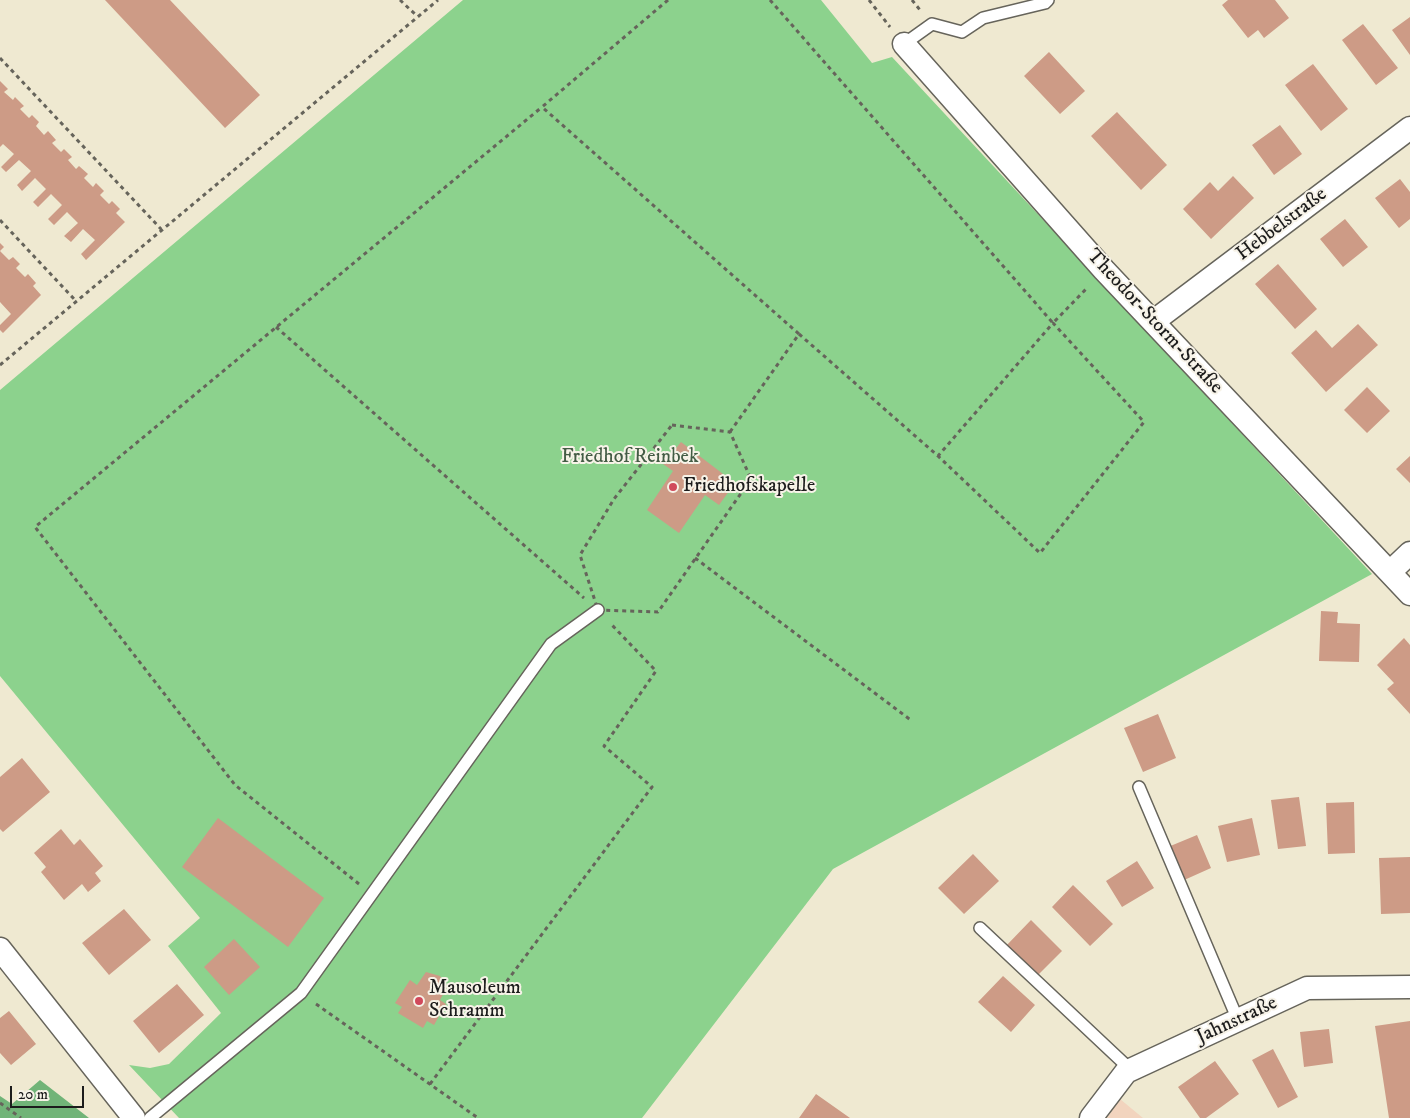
<!DOCTYPE html>
<html>
<head>
<meta charset="utf-8">
<style>
  body { margin:0 }
  #map { position:relative; width:1410px; height:1118px; overflow:hidden; background:#efe9d1; font-family:"IM FELL DW Pica",serif }
  canvas { display:block }
  .scale { position:absolute; left:10px; top:1086px; width:74px; height:22px; box-sizing:border-box; border:2px solid #1c1c1c; border-top:0; padding-left:6px; font-size:15px; line-height:18px; white-space:nowrap; color:#1c1c1c; -webkit-text-stroke:4px #f7f3e8; paint-order:stroke }
</style>
</head>
<body>
<div id="map">
<canvas width="1410" height="1118"></canvas>
<div class="scale">20 m</div>
</div>
<script>
const c = document.querySelector('canvas').getContext('2d');
c.lineJoin = 'round';
function paint(path, color) {
  c.fillStyle = color;
  c.fill(path, 'evenodd');
}
function poly(rows) {
  const path = new Path2D();
  for (const r of rows) {
    path.moveTo(r[0], r[1]);
    for (let i = 2; i < r.length; i += 2) path.lineTo(r[i], r[i + 1]);
  }
  return path;
}
function trace(path, color, width, dash) {
  c.strokeStyle = color;
  c.lineWidth = width;
  c.lineCap = dash ? 'butt' : 'round';
  c.setLineDash(dash || []);
  c.stroke(path);
}
function drawText(font, color, halo, rows, align = 'center') {
  c.font = font + ' "IM FELL DW Pica",serif';
  c.lineWidth = 4;
  c.setLineDash([]);
  c.textBaseline = 'middle';
  c.strokeStyle = halo;
  c.fillStyle = color;
  for (const [text, x, y, turn = 0] of rows) {
    c.save();
    c.translate(x, y);
    c.rotate((+turn || 0) * Math.PI / 180);
    c.textAlign = isNaN(turn) ? turn : align;
    if (halo) c.strokeText(text, 0, 0);
    c.fillText(text, 0, 0);
    c.restore();
  }
}
const built = poly([
  [1120,1099,1143,1118,1107,1118]
]);
const green = poly([
  [463,0,821,0,872,63,892,57,1372,574,833,869,642,1118,179,1118,129,1065,150,1068,169,1064,221,1013,168,946,200,918,0,676,0,390]
]);
const forest = poly([
  [40,1080,89,1118,0,1118,0,1096,12,1104]
]);
const building = poly([
  [105,0,170,0,260,95,225,128],
  [1228,0,1275,0,1289,18,1264,38,1258,30,1248,38,1222,5],
  [1410,17,1410,55,1392,30],
  [1363,24,1398,68,1376,85,1342,40],
  [1049,52,1085,91,1060,114,1024,76],
  [1313,64,1348,109,1321,131,1285,85],
  [0,81,8,89,4,92,13,100,15,97,24,106,20,109,29,118,32,115,39,122,36,126,44,135,48,131,56,140,52,143,61,152,64,149,72,157,68,160,76,169,79,166,88,174,84,178,93,187,96,183,104,191,100,195,109,204,112,201,120,209,116,213,125,222,86,260,81,254,95,240,83,229,71,242,64,236,78,223,67,212,54,225,48,219,62,205,51,194,38,207,33,202,46,189,35,178,22,191,17,185,31,171,19,160,6,172,1,167,14,154,3,144,0,147],
  [1117,112,1167,165,1141,190,1091,136],
  [1280,125,1302,154,1274,175,1252,145],
  [1233,176,1254,198,1211,239,1183,209,1210,182,1218,191],
  [1400,179,1410,192,1410,219,1399,228,1375,198],
  [1345,219,1368,247,1343,267,1320,239],
  [0,243,4,247,0,251,9,260,13,257,20,264,16,268,25,277,28,274,36,283,33,286,41,295,3,333,0,330,0,325,11,314,0,302],
  [1278,264,1317,309,1295,329,1255,284],
  [1358,324,1378,345,1326,392,1291,353,1316,330,1332,348],
  [1367,387,1390,411,1367,433,1344,410],
  [681,442,735,483,719,505,705,495,679,533,647,510,673,471,663,464],
  [1410,456,1410,483,1396,469],
  [1321,611,1338,612,1337,623,1360,624,1359,662,1319,661],
  [1404,638,1410,645,1410,714,1387,689,1394,683,1377,665],
  [1158,714,1176,758,1143,772,1124,728],
  [22,758,50,792,3,832,0,829,0,777],
  [1299,797,1306,846,1278,849,1271,800],
  [1354,802,1355,853,1328,854,1326,803],
  [218,818,324,898,288,947,182,867],
  [1252,818,1260,855,1227,862,1218,826],
  [61,829,74,845,80,839,103,866,95,873,101,881,88,892,82,884,64,900,41,872,46,867,34,853],
  [1197,835,1211,868,1182,881,1168,847],
  [973,854,999,881,964,914,938,888],
  [1410,857,1410,913,1381,914,1379,858],
  [1137,861,1154,888,1122,907,1106,881],
  [1073,885,1113,924,1090,946,1052,907],
  [124,909,151,940,109,975,82,943],
  [1031,920,1062,951,1036,977,1005,947],
  [234,939,260,967,229,995,204,967],
  [426,972,440,976,447,987,440,1000,446,1004,434,1025,427,1021,423,1028,398,1013,402,1007,395,1003,410,980,417,985],
  [1003,976,1035,1005,1011,1032,978,1002],
  [177,984,204,1015,159,1053,133,1021],
  [9,1011,36,1044,11,1065,0,1053,0,1018],
  [1410,1021,1410,1118,1389,1118,1375,1026],
  [1329,1029,1333,1063,1304,1067,1300,1032],
  [1273,1049,1298,1097,1278,1108,1252,1060],
  [1215,1061,1239,1094,1206,1118,1200,1118,1178,1087],
  [816,1094,850,1118,799,1118]
]);
const path = poly([
  [400,0,417,16],
  [668,0,542,107,799,334,730,432],
  [770,0,1053,323,1088,287],
  [869,0,890,27],
  [912,0,920,10],
  [0,58,161,229],
  [0,220,75,300],
  [276,327,584,598],
  [799,334,938,456,1040,553,1144,422,1053,323,938,456],
  [0,365,438,0],
  [672,425,730,432,751,479,658,612,598,610,580,555,614,499,672,425],
  [695,558,912,721],
  [359,884,235,785,35,527,542,107],
  [316,1004,478,1118],
  [430,1084,652,787,604,746,656,671,610,623],
  [0,1103,21,1118]
]);
const lane = poly([
  [904,44,932,24,962,32,983,18,1045,3,1048,0],
  [1139,787,1238,1020],
  [980,928,1131,1070],
  [150,1118,301,993,551,644,598,610]
]);
const street = poly([
  [904,44,1104,270,1410,594],
  [1154,321,1410,128],
  [1390,572,1410,553],
  [0,949,134,1118],
  [1091,1118,1126,1072,1307,988,1410,987]
]);
const markers = [
  [673,487,5,"#d1495b"],
  [419,1001,5,"#d1495b"]
];
const streetNames = [
  ["Hebbelstraße",1282,225,-37],
  ["Theodor-Storm-Straße",1154,322,47],
  ["Jahnstraße",1237,1021,-25]
];
const parkNames = [
  ["Friedhof Reinbek",630,458]
];
const poiNames = [
  ["Friedhofskapelle",683,487],
  ["Mausoleum",429,989],
  ["Schramm",429,1012]
];
paint(built, '#f2d4be');
paint(green, '#8cd28d');
paint(forest, '#71b478');
paint(building, '#cd9b86');
trace(lane, '#66645b', 14);
trace(street, '#66645b', 25);
trace(path, '#66645b', 3, [4, 4]);
trace(lane, '#fff', 11);
trace(street, '#fff', 22);
for (const [x, y, r, color] of markers) {
  const dot = new Path2D();
  dot.arc(x, y, r, 0, 2 * Math.PI);
  c.fillStyle = color;
  c.fill(dot);
  trace(dot, '#f7f3e8', 2);
}
drawText('20px', '#1c1c1c', '#f7f3e8', streetNames);
drawText('20px', '#435c44', '#f7f3e8', parkNames);
drawText('20px', '#1c1c1c', '#f7f3e8', poiNames, 'left');
</script>
</body>
</html>
